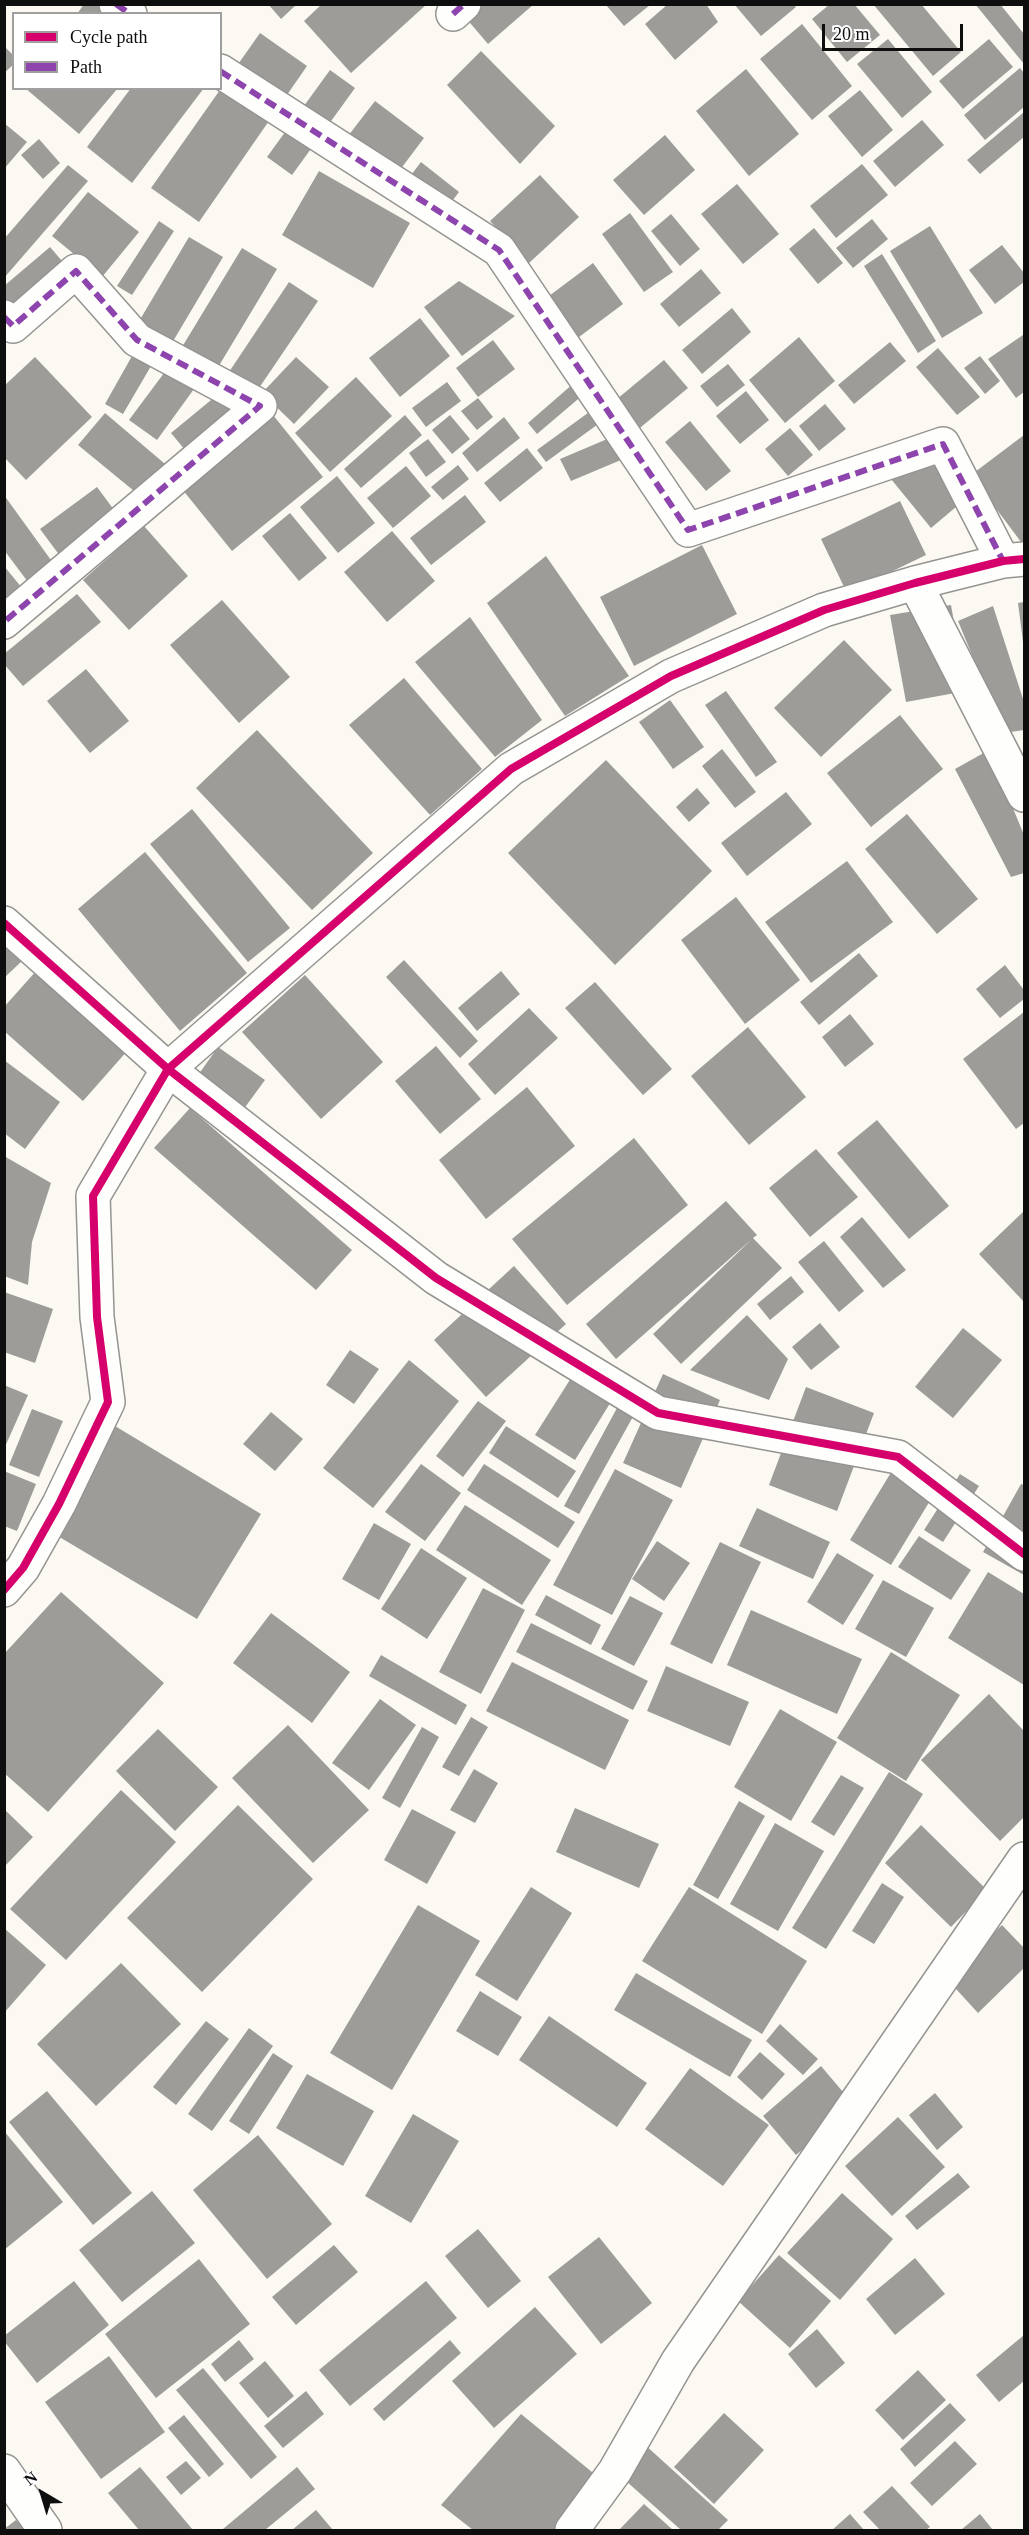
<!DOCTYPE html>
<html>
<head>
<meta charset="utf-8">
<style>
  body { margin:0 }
  #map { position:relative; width:1029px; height:2535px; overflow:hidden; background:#fbf9f2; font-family:Georgia,serif }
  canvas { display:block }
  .frame { position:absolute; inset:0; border:6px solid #0e0e0e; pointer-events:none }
  .legend { position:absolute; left:12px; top:12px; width:210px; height:78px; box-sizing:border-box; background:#fff; border:2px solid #9f9f9f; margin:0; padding:8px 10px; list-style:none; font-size:18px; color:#0e0e0e }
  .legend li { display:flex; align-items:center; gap:12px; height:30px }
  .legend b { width:30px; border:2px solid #9f9f9f }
  .north { position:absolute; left:12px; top:2463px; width:60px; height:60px; -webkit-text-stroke:4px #fff; paint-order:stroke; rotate:322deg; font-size:16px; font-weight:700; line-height:24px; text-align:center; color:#0e0e0e }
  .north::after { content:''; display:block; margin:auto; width:21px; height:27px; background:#0e0e0e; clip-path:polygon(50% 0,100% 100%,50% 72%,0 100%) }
  .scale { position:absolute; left:822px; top:24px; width:141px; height:27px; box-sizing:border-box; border:3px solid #0e0e0e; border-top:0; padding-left:8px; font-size:18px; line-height:21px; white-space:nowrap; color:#0e0e0e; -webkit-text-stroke:4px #fff; paint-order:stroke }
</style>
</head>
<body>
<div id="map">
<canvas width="1029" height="2535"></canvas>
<div class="frame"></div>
<ul class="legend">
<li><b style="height:8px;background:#d6006c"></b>Cycle path</li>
<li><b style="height:8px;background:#8e44ad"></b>Path</li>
</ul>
<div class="north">N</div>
<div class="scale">20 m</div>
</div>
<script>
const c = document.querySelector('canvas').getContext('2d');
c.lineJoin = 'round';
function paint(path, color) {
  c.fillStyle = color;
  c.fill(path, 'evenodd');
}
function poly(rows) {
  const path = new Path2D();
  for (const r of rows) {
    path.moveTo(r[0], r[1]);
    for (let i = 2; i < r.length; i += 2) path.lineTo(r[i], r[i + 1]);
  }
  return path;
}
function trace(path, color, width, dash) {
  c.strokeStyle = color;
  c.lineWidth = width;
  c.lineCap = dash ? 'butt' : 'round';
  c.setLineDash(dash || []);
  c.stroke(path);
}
const building = poly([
  [84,4,98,4,109,14,77,14],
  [268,4,297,4,281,19],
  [322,4,427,4,351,73,304,21],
  [479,4,534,4,488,44,465,17],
  [668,4,706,4,718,22,675,60,645,24],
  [734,4,793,4,796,7,761,36],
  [830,4,854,4,880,35,847,62,812,19],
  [873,4,921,4,961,52,933,76],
  [975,4,1000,4,1024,34,1024,64],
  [606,5,650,5,624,26],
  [802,24,852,86,812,120,760,59],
  [260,33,307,66,199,222,151,188],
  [888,39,932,92,902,118,857,64],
  [989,39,1013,67,963,109,939,81],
  [4,46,14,56,14,64,4,73],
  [481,51,555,126,520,164,447,85],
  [1020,68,1024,73,1024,107,985,140,964,115],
  [746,69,799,134,749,176,696,111],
  [330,70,355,88,292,175,267,157],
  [25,88,118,88,79,134],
  [131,88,204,88,132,183,87,147],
  [860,90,893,130,862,157,828,116],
  [375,101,424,138,387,187,338,149],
  [1024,112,1024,137,980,174,967,160],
  [922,120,944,145,895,187,873,161],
  [4,123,27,142,4,169],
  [665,135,695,170,644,215,613,180],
  [39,139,60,163,43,179,21,155],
  [421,162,459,192,437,221,398,192],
  [862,164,888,195,836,238,810,206],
  [68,165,88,181,4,278,4,239],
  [319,171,410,223,373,288,282,235],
  [540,175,579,217,529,263,490,221],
  [737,184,779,234,743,264,701,214],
  [88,192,139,232,102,277,52,236],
  [630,213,673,272,644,292,602,234],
  [671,214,700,249,680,266,651,231],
  [872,219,888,239,853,268,836,248],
  [159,221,174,231,132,295,117,286],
  [930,226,983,313,942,338,890,251],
  [814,228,843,263,818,284,789,249],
  [189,237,223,257,169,348,135,328],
  [1002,245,1024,273,1024,282,995,304,969,270],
  [50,247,69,269,15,315,4,304,4,286],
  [242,248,277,269,214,374,179,352],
  [882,254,936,341,918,353,864,266],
  [593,263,623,304,571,343,541,302],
  [701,269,721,293,679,327,660,304],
  [459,281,515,316,462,356,424,307],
  [289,282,318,301,257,391,229,372],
  [732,308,751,332,702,374,682,350],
  [420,318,450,356,400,397,369,358],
  [1023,335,1024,392,1016,398,988,359],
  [799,337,835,381,785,423,749,380],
  [493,340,515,369,478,397,456,368],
  [890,342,906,361,854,404,838,385],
  [938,348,980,397,957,415,916,367],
  [132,356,151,366,123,414,105,404],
  [980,356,1000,381,985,394,964,368],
  [35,357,92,417,26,480,4,457,4,386],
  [296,357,329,387,294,424,262,393],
  [664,360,688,388,635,432,611,404],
  [728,364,745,385,717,407,700,386],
  [167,369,194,389,157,440,129,420],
  [356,377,392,416,330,472,295,433],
  [447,382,461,401,426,427,412,408],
  [574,383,584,394,537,434,528,423],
  [222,391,241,414,190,456,171,433],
  [746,391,769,420,740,444,716,416],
  [478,398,493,417,477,430,461,411],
  [825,404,846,429,819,451,799,426],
  [592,410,601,422,546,462,537,450],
  [105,413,171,469,145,500,78,445],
  [273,415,323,477,232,551,182,489],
  [405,415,422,435,361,488,344,469],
  [450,415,470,439,452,454,432,430],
  [504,417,520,438,477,472,462,453],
  [690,421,731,471,706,491,665,442],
  [790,428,813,455,788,476,765,449],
  [1024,435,1024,546,971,475],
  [612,437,628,457,571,481,560,459],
  [428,439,446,462,426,477,409,453],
  [934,442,975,491,931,528,891,479],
  [527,448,543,468,500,502,484,483],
  [458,465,469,479,443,500,431,487],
  [406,466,431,496,393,528,367,498],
  [337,476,375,523,338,553,300,507],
  [97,487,120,518,63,560,40,529],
  [4,495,56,567,31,586,4,550],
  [465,495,486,522,431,565,410,538],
  [900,501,926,555,847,593,821,539],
  [290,513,327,558,299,581,262,536],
  [144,526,188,576,129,630,83,580],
  [392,531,435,581,387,622,344,572],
  [702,545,737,614,634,666,600,597],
  [546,556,629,676,565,716,487,603],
  [4,566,27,594,4,612],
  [77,594,101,622,23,686,4,664,4,654],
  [222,600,290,677,239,723,170,645],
  [1024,602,1024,642,1023,642,1018,603],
  [951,605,966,691,906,702,890,615],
  [993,606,1024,702,1024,730,1004,733,958,621],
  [470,617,542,720,495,757,415,662],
  [844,640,892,690,821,757,774,708],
  [86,669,129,721,90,753,47,701],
  [404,678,482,769,430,815,349,725],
  [726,691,777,762,756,777,705,705],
  [670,700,704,747,673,769,639,722],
  [900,715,943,769,871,827,827,773],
  [257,730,373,853,312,910,196,788],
  [722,749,756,792,735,808,702,766],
  [989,750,1024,835,1024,873,1011,877,955,769],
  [606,760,712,871,615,965,508,853],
  [697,788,710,803,689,822,676,807],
  [786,792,812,824,747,876,721,843],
  [192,809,290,928,248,962,150,844],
  [907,814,978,899,937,934,865,849],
  [145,852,247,973,180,1031,78,909],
  [847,861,893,922,811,983,765,922],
  [736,897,800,980,745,1024,681,940],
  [4,942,23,960,4,978],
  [859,953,878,976,819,1025,800,1002],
  [404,960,478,1041,460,1058,386,977],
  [1005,965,1024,990,1024,999,1000,1018,976,989],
  [37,970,128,1050,83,1101,4,1031,4,1007],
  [501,971,520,994,477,1031,458,1008],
  [305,975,383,1062,321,1119,242,1032],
  [595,982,672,1069,643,1095,565,1008],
  [529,1008,558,1038,495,1095,468,1064],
  [1024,1012,1024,1123,1016,1129,963,1059],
  [850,1014,874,1044,845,1067,822,1037],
  [748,1027,806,1097,749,1145,691,1076],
  [436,1046,481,1099,440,1134,395,1081],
  [218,1047,265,1080,243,1110,196,1078],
  [4,1060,60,1102,25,1149,4,1133],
  [527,1087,575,1146,486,1219,439,1160],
  [190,1108,352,1250,316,1290,154,1148],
  [877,1120,949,1206,909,1239,837,1153],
  [634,1138,688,1205,567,1305,512,1239],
  [816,1149,858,1197,810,1237,769,1188],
  [4,1156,51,1183,32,1242,28,1285,4,1276],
  [726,1201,757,1235,753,1238,782,1268,681,1364,653,1334,752,1239,616,1359,586,1324],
  [1024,1211,1024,1302,979,1254],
  [862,1217,906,1270,883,1288,840,1237],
  [824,1241,864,1291,839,1312,798,1262],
  [514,1266,566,1324,486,1397,434,1340],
  [791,1276,804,1292,770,1320,757,1304],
  [4,1292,53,1309,35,1363,4,1352],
  [747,1315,788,1359,769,1400,690,1370],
  [820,1323,840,1347,811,1370,792,1347],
  [963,1328,1002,1360,953,1418,915,1387],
  [350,1350,379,1369,354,1404,326,1385],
  [585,1356,625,1379,575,1460,535,1435],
  [409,1360,459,1401,373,1508,323,1468],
  [663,1374,720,1400,681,1488,623,1463],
  [4,1385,28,1395,4,1449],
  [806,1387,874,1413,837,1511,769,1485],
  [624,1395,640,1404,579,1514,564,1506],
  [478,1401,506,1421,463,1477,436,1456],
  [32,1409,63,1421,39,1477,9,1465],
  [271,1412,303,1439,275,1471,243,1444],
  [115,1426,261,1514,197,1619,51,1532],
  [506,1426,576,1471,558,1498,489,1453],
  [904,1451,945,1476,891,1565,850,1540],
  [421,1464,461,1493,425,1541,385,1512],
  [484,1464,575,1522,558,1548,467,1490],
  [615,1469,673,1500,612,1615,553,1585],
  [4,1471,36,1484,17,1531,4,1526],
  [960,1474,979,1486,943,1542,924,1530],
  [1021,1484,1024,1485,1024,1575,983,1552],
  [465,1505,551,1560,522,1605,436,1550],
  [757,1508,830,1542,813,1579,739,1546],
  [374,1523,411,1544,379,1600,342,1579],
  [919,1536,971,1570,951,1600,898,1567],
  [657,1541,690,1563,664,1601,632,1579],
  [720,1542,761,1562,712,1664,670,1644],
  [421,1548,467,1578,427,1639,381,1609],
  [837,1553,874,1575,843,1625,807,1602],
  [988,1572,1024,1594,1024,1685,948,1638],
  [883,1580,934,1608,906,1657,855,1629],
  [483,1588,525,1610,481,1694,439,1672],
  [61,1592,164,1683,48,1812,4,1773,4,1654],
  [546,1595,601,1625,591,1645,535,1615],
  [630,1596,663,1613,634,1666,601,1649],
  [751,1610,862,1659,837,1714,727,1665],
  [271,1613,350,1672,312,1723,233,1663],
  [531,1623,648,1681,633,1710,516,1652],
  [891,1652,960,1695,906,1781,837,1738],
  [381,1655,467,1705,456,1725,369,1676],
  [512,1662,629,1720,605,1770,486,1711],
  [666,1666,749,1702,730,1746,647,1711],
  [989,1694,1024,1731,1024,1817,1000,1841,921,1760],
  [380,1699,416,1725,369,1790,332,1763],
  [780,1709,837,1742,791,1821,734,1787],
  [471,1717,488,1727,459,1776,442,1767],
  [288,1725,369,1810,313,1863,232,1778],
  [422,1727,439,1737,400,1808,382,1798],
  [158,1729,218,1787,175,1831,116,1771],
  [474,1769,498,1783,475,1823,450,1810],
  [889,1772,923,1794,826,1949,792,1928],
  [841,1775,864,1788,834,1836,811,1822],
  [121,1790,176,1842,66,1960,10,1909],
  [739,1801,765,1816,718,1899,693,1885],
  [238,1805,313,1879,202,1992,127,1918],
  [575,1808,659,1844,639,1888,556,1852],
  [4,1809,33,1837,4,1867],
  [412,1809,456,1832,427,1884,384,1860],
  [775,1823,824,1851,778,1931,730,1904],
  [921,1825,987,1890,951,1927,885,1863],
  [882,1883,904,1897,874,1944,852,1931],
  [531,1887,572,1913,517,2001,475,1975],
  [689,1887,807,1961,762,2034,642,1961],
  [418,1905,480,1941,392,2090,330,2053],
  [1002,1925,1024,1948,1024,1968,978,2013,946,1978],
  [4,1928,46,1965,4,2013],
  [121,1963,181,2024,96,2106,37,2044],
  [636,1973,752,2040,730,2077,614,2010],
  [480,1991,522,2017,498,2056,456,2031],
  [549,2016,647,2083,617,2127,519,2060],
  [206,2021,229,2039,176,2105,153,2087],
  [780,2024,818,2059,803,2075,766,2041],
  [249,2028,273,2046,212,2131,188,2114],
  [760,2052,785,2074,762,2100,737,2077],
  [273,2053,293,2066,249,2134,229,2121],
  [821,2066,854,2105,796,2155,763,2116],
  [690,2068,769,2125,723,2186,645,2129],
  [307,2074,374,2111,343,2166,276,2128],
  [47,2091,132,2193,93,2225,9,2122],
  [935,2093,963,2127,937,2150,909,2115],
  [413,2114,459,2141,411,2223,365,2196],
  [898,2117,945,2167,892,2216,845,2166],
  [4,2131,63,2202,4,2250],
  [258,2135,332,2224,267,2279,193,2190],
  [958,2173,970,2187,917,2230,905,2216],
  [152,2191,195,2243,122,2302,79,2250],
  [842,2193,893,2239,840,2300,787,2253],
  [478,2229,521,2281,488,2308,445,2256],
  [599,2237,652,2303,601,2344,548,2277],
  [334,2245,358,2272,296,2325,272,2297],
  [779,2255,831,2301,790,2348,738,2301],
  [915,2258,945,2294,895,2335,866,2299],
  [199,2259,250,2324,156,2398,105,2334],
  [74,2281,109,2325,37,2383,4,2341,4,2336],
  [426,2281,457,2318,350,2406,319,2370],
  [535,2307,577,2354,494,2428,452,2381],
  [817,2329,845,2363,816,2388,788,2354],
  [1024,2335,1024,2381,999,2402,976,2375],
  [239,2340,254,2359,225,2382,211,2364],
  [450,2340,461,2353,384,2421,373,2409],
  [109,2356,165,2432,101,2479,45,2402],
  [265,2361,294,2396,268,2418,239,2383],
  [203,2368,277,2457,251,2479,176,2390],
  [918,2370,946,2400,903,2440,875,2410],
  [306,2391,324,2414,283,2448,264,2426],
  [950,2403,966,2420,915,2467,900,2449],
  [724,2413,764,2450,714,2504,674,2467],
  [521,2414,603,2481,563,2530,473,2530,441,2505],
  [184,2415,224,2464,209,2477,168,2428],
  [955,2441,977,2464,932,2506,910,2483],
  [644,2444,728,2520,718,2530,681,2530,617,2473],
  [186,2461,201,2478,181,2495,166,2477],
  [140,2467,193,2530,139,2530,108,2493],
  [297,2467,315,2489,265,2530,224,2530,223,2529],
  [892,2486,930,2527,926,2530,880,2530,863,2512],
  [644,2504,673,2530,619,2530],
  [316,2510,333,2530,292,2530],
  [850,2514,864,2530,832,2530],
  [980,2514,993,2530,961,2530],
  [16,2520,25,2530,4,2530,4,2529]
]);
const minor = poly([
  [116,4,130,14],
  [453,14,464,4],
  [220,71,499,250,688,530,943,444,1003,561],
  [4,317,13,326,76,271,137,340,260,406,4,622],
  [915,583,1024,795],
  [4,923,168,1069,436,1278,658,1413,898,1457,1024,1554],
  [4,1590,23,1568,59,1504,108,1402,97,1317,93,1196,168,1069,511,769,671,676,824,610,915,583,1003,561,1024,559],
  [4,2471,45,2530],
  [572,2530,615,2471,678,2361,1024,1859]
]);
const quiet = poly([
  [116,4,130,14],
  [453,14,464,4],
  [220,71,499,250,688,530,943,444,1003,561],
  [4,317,13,326,76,271,137,340,260,406,4,622]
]);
const cycleway = poly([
  [4,923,168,1069,436,1278,658,1413,898,1457,1024,1554],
  [4,1590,23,1568,59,1504,108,1402,97,1317,93,1196,168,1069,511,769,671,676,824,610,915,583,1003,561,1024,559]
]);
paint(building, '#9e9c98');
trace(minor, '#959491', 36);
trace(minor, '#fefefd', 33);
trace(quiet, '#8e44ad', 6, [12, 6]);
trace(cycleway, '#d6006c', 8);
</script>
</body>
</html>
